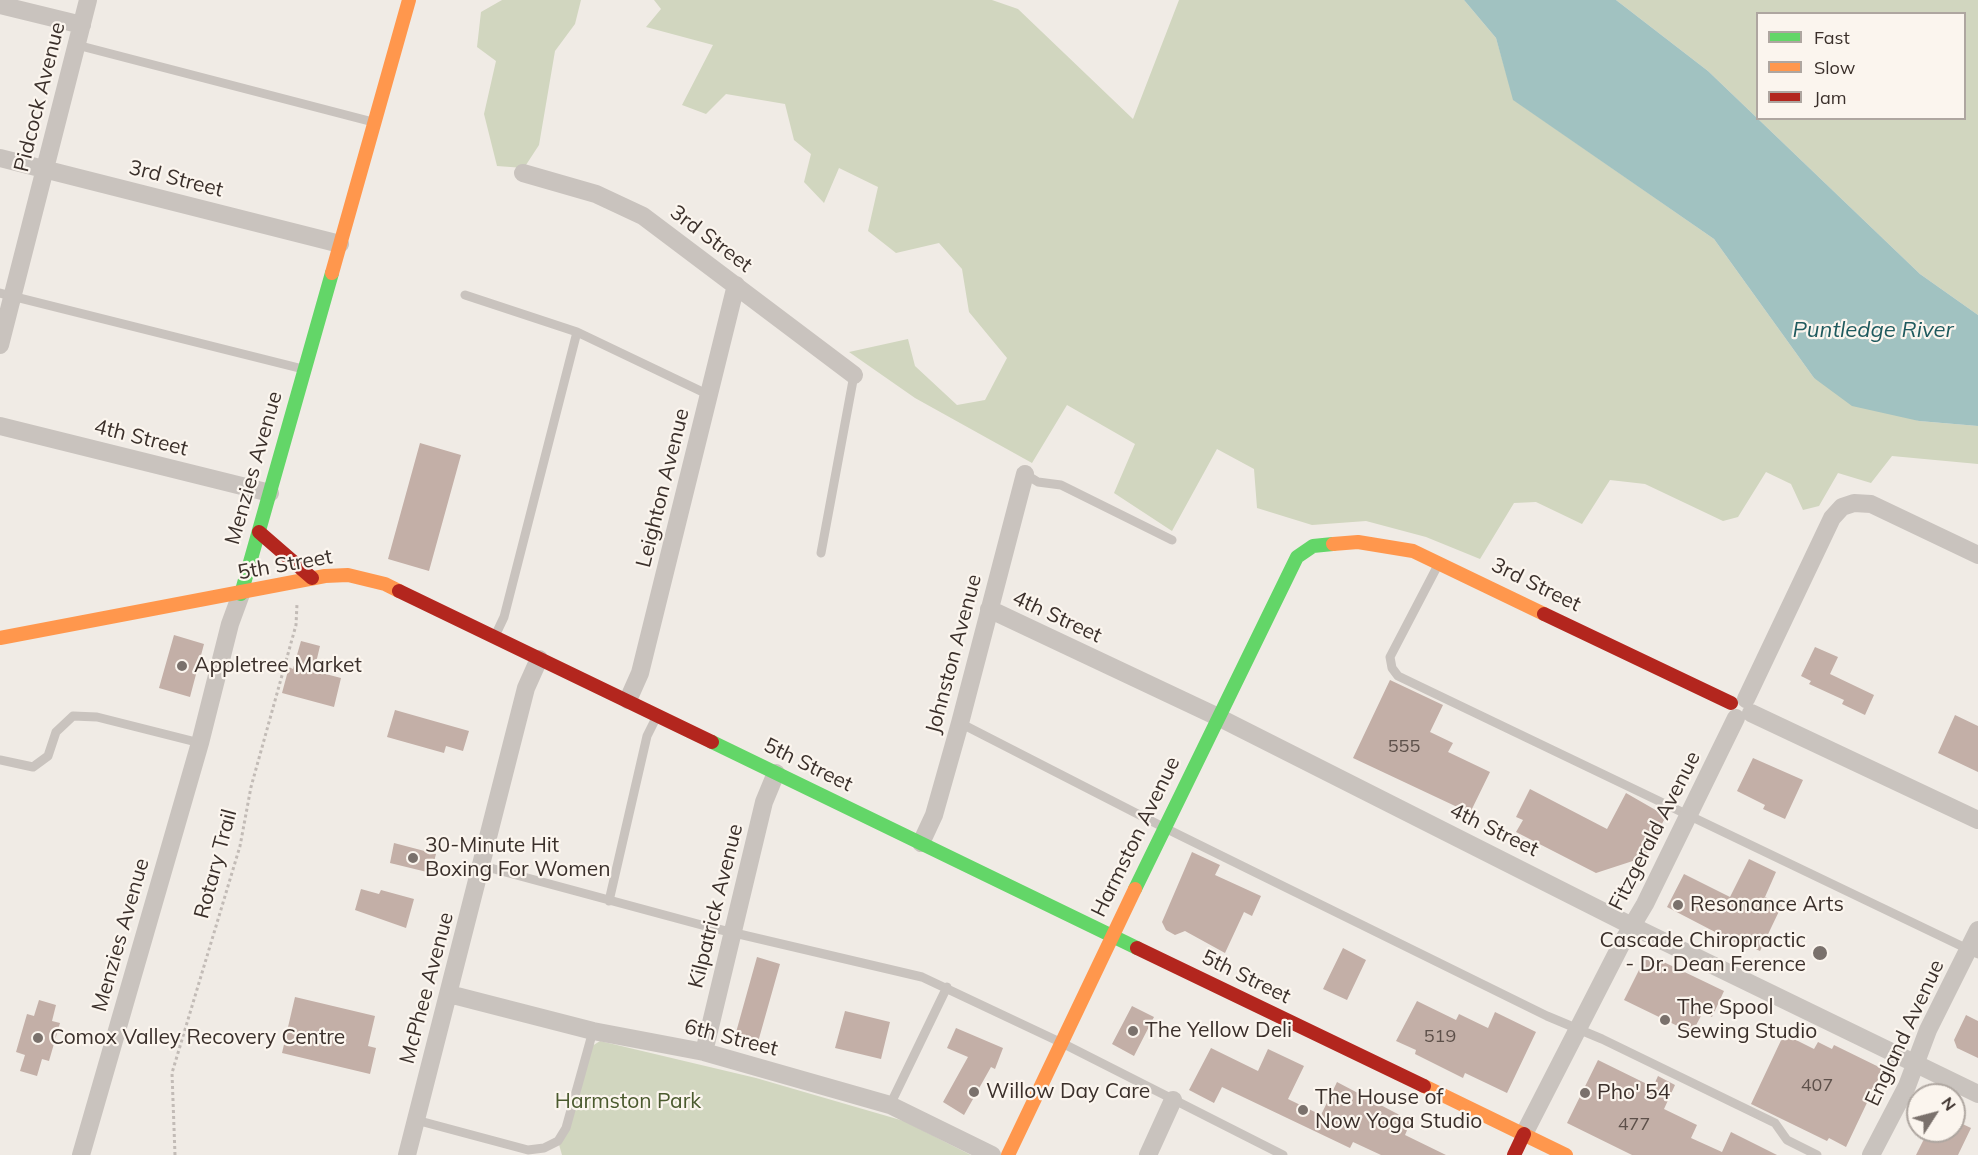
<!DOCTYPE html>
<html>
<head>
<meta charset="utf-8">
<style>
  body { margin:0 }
  #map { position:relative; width:1978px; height:1155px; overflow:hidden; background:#f0ebe5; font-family:Mulish,sans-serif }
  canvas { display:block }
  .legend { position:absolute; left:1756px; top:12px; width:210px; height:108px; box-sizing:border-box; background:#fbf5ee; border:2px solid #aea6a0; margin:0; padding:8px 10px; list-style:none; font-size:18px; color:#3b302b }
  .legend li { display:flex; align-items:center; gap:12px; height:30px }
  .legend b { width:30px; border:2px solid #aea6a0 }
  .north { position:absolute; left:1906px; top:1083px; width:60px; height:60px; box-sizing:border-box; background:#fbf5ee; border:2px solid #aea6a0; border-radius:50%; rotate:54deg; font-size:16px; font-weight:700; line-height:24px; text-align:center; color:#3b302b }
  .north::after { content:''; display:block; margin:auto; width:21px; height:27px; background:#7a716c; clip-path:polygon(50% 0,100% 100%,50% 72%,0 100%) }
</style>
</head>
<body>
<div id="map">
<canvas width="1978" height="1155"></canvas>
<ul class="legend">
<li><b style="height:8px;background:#63d668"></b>Fast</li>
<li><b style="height:8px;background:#ff974d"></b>Slow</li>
<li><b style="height:8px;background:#b3261e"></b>Jam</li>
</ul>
<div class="north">N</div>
</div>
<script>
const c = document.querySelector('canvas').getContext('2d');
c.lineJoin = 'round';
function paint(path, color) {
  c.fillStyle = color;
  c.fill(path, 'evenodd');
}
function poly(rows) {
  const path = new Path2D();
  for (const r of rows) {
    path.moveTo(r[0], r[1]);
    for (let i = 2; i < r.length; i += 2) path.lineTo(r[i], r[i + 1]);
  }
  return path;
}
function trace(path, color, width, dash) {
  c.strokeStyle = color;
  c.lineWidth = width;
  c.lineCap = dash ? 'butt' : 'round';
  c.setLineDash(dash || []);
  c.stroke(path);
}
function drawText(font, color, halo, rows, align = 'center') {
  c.font = font + ' Mulish,sans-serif';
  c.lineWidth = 4.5;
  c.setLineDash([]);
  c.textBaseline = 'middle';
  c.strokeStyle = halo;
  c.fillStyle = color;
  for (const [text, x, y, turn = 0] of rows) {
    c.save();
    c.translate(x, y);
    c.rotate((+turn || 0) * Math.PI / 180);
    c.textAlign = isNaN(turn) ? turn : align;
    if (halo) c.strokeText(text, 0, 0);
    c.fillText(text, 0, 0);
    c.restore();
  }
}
const green = poly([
  [502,0,581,0,575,24,555,51,539,145,524,168,497,166,484,114,496,61,477,47,481,12],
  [654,0,992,0,1018,9,1133,119,1179,0,1464,0,1496,38,1514,100,1714,239,1814,378,1919,421,1978,426,1978,464,1892,456,1871,483,1838,473,1819,506,1803,510,1791,484,1766,472,1738,517,1723,521,1645,484,1610,480,1582,524,1536,502,1514,503,1480,559,1426,537,1366,521,1312,525,1257,508,1254,469,1217,449,1172,531,1114,493,1135,444,1067,405,1032,463,915,398,849,352,908,339,915,366,957,405,985,400,1007,358,969,312,962,269,939,243,896,253,868,231,878,187,839,168,824,203,804,182,811,154,794,140,785,104,726,94,706,114,682,105,713,45,646,27,661,9],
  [1616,0,1978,0,1978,315,1920,274,1708,71],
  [1758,14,1964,14,1964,118,1758,118],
  [600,1041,756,1078,904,1121,971,1155,562,1155,558,1141,589,1048]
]);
const water = poly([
  [1464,0,1616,0,1708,71,1920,274,1978,315,1978,426,1919,421,1852,406,1814,378,1714,239,1513,100,1496,38]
]);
const building = poly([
  [420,443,461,455,429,571,388,559],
  [174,635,204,644,190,697,159,688],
  [301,641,320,646,314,671,341,678,334,707,282,693,289,667,293,669],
  [1815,647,1838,657,1830,674,1874,695,1865,715,1842,704,1844,700,1809,684,1811,681,1801,676],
  [1390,680,1443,705,1430,732,1453,743,1448,752,1490,772,1470,813,1353,758],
  [395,710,469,731,463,751,446,746,444,753,387,737],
  [1955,715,1978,726,1978,772,1938,753],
  [1753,758,1803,780,1785,819,1763,809,1765,805,1737,791],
  [1530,789,1607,829,1626,793,1666,816,1645,857,1596,873,1516,832,1523,820,1516,817],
  [394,843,436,854,431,873,390,863],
  [1192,852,1220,865,1215,875,1261,896,1252,916,1244,912,1225,953,1185,931,1175,935,1166,930,1162,922],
  [1749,859,1776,872,1765,897,1782,905,1760,951,1741,942,1740,945,1667,907,1684,874,1730,897],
  [361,889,379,894,381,890,414,899,406,928,355,910],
  [1343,948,1366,960,1347,1000,1323,989],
  [1647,954,1724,991,1712,1017,1703,1012,1692,1033,1624,1000],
  [757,957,780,964,758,1042,735,1036],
  [295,997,375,1016,368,1046,376,1048,370,1074,282,1053],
  [39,1000,56,1005,52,1021,60,1023,49,1061,42,1059,37,1076,20,1071,25,1055,16,1052,27,1014,34,1016],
  [1417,1001,1456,1020,1459,1014,1488,1028,1495,1012,1536,1032,1507,1093,1465,1073,1463,1078,1415,1054,1416,1050,1396,1041],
  [1132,1006,1154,1017,1134,1056,1112,1044],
  [845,1011,890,1022,881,1059,835,1048],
  [1966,1015,1978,1021,1978,1058,1957,1048,1954,1040],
  [956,1028,1003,1048,995,1069,991,1067,964,1115,943,1102,968,1057,947,1048],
  [1784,1034,1814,1049,1818,1042,1832,1049,1834,1045,1883,1069,1846,1147,1829,1138,1827,1141,1751,1104],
  [1211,1048,1258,1071,1268,1049,1304,1066,1288,1099,1321,1115,1337,1082,1411,1121,1405,1135,1446,1155,1381,1155,1353,1142,1350,1148,1222,1087,1214,1103,1189,1090],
  [1598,1060,1653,1087,1658,1076,1675,1085,1664,1109,1697,1125,1691,1138,1722,1152,1731,1132,1777,1155,1632,1155,1567,1123],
  [1954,1120,1971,1128,1958,1155,1916,1155,1928,1131,1954,1131]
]);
const path = poly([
  [175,1155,172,1073,240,846,251,787,296,625,297,604]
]);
const lane = poly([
  [77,45,373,122],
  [0,293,303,369],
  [465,295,577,332,709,395],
  [1025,474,1038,482,1061,485,1172,540],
  [821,553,854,375],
  [1438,565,1390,657,1392,668,1398,676,1978,954],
  [495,636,504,617,577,332],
  [960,723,1165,828,1547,1016,1602,1039,1775,1123,1787,1140,1817,1155],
  [0,760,33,767,48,756,56,732,73,716,97,717,200,743],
  [483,866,709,927,922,977,1062,1043,1283,1155],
  [609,901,647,736,656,718],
  [890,1105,947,987],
  [416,1120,528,1150,544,1148,558,1141,566,1128,593,1031]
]);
const street = poly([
  [0,5,82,25],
  [0,158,340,244],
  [523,173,596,194,643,216,854,375],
  [0,345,88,0],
  [0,426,270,493],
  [989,609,1218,717,1632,926,1978,1094],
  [1746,699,1832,518,1842,507,1854,503,1871,504,1978,555],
  [628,700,640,673,736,285],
  [1751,713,1978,820],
  [921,843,934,815,960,723,1025,474],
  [449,994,593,1031,704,1052,890,1105,992,1155],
  [704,1052,764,802,776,773],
  [1524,1134,1623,941,1645,904,1736,718],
  [81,1155,200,743,230,624,241,594],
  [407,1155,526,688,539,659],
  [1148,1155,1173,1100],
  [1871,1155,1907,1086,1928,1030,1978,930]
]);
const fast = poly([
  [241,594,332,273],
  [712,742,1137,948],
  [1135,889,1297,557,1313,546,1333,544]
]);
const slow = poly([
  [332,273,409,0],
  [1333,544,1358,542,1413,551,1544,614],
  [0,638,325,576,348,575,385,584,399,591],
  [1424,1086,1566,1155],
  [1008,1155,1135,889]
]);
const jam = poly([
  [259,532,312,578],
  [399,591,712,742],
  [1544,614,1731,703],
  [1137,948,1424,1086],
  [1514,1155,1524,1134]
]);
const markers = [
  [182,666,6,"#7a716c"],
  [413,858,6,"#7a716c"],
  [1678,905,6,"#7a716c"],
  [1820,953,8,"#7a716c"],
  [1665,1020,6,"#7a716c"],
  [1133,1031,6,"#7a716c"],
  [38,1038,6,"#7a716c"],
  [974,1092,6,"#7a716c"],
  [1585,1093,6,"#7a716c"],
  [1303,1110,6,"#7a716c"]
];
const numberNames = [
  ["555",1404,747],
  ["519",1440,1037],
  ["407",1817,1086],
  ["477",1634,1125]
];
const streetNames = [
  ["Pidcock Avenue",40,97,-76],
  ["3rd Street",176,179,14],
  ["3rd Street",711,239,37],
  ["4th Street",141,438,14],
  ["Menzies Avenue",254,468,-74],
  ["Leighton Avenue",663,488,-76],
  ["5th Street",285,565,-10],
  ["3rd Street",1536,585,26],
  ["4th Street",1057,617,25],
  ["Johnston Avenue",954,654,-75],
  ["5th Street",808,765,26],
  ["4th Street",1494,830,26],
  ["Fitzgerald Avenue",1655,831,-63],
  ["Harmston Avenue",1136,837,-64],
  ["Rotary Trail",216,864,-75],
  ["Kilpatrick Avenue",716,906,-76],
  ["Menzies Avenue",121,935,-74],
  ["5th Street",1246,977,26],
  ["McPhee Avenue",427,988,-75],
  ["England Avenue",1905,1033,-65],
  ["6th Street",731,1038,14]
];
const poiNames = [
  ["Appletree Market",194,666],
  ["30-Minute Hit",425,846],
  ["Boxing For Women",425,870],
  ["Resonance Arts",1690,905],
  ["Cascade Chiropractic",1806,941,"right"],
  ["- Dr. Dean Ference",1806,965,"right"],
  ["The Spool",1677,1008],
  ["Sewing Studio",1677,1032],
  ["The Yellow Deli",1145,1031],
  ["Comox Valley Recovery Centre",50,1038],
  ["Willow Day Care",986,1092],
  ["Pho' 54",1597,1093],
  ["The House of",1315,1098],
  ["Now Yoga Studio",1315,1122]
];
const parkNames = [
  ["Harmston Park",628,1102]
];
const waterNames = [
  ["Puntledge River",1873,330]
];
paint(green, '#d1d6bf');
paint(water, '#a1c2c1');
paint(building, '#c3afa7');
trace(path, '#c2bbb6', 3, [3, 3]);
trace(lane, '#c9c3be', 9);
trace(street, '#c9c3be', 18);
trace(fast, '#63d668', 14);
trace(slow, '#ff974d', 14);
trace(jam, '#b3261e', 14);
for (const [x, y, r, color] of markers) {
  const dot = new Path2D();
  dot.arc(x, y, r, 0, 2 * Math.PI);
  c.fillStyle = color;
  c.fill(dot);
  trace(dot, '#fbf5ee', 2);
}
drawText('18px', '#5d504a', null, numberNames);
drawText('21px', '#3b302b', '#fbf5ee', streetNames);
drawText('21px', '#3b302b', '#fbf5ee', poiNames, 'left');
drawText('21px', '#4a5a2e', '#fbf5ee', parkNames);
drawText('italic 22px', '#1f5a5e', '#fbf5ee', waterNames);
</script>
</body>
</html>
